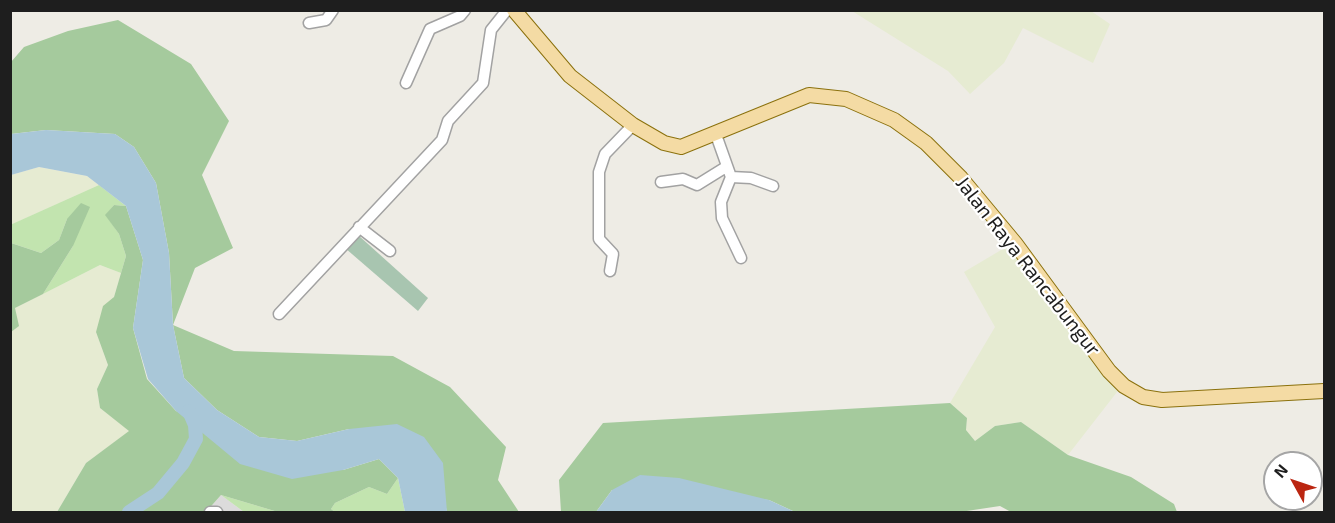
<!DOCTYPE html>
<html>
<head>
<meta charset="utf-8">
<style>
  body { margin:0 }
  #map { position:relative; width:1335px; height:523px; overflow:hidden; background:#eeece5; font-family:"Exo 2",sans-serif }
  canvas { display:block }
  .frame { position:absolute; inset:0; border:12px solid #1e1e1e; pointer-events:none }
  .north { position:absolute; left:1263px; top:451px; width:60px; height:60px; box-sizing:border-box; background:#fff; border:2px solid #a5a5a5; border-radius:50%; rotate:310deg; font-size:16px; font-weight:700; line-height:24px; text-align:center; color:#1e1e1e }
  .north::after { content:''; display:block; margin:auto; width:21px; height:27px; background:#bb2611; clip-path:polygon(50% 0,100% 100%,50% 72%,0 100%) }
</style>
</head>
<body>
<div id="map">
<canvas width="1335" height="523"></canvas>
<div class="frame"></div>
<div class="north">N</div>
</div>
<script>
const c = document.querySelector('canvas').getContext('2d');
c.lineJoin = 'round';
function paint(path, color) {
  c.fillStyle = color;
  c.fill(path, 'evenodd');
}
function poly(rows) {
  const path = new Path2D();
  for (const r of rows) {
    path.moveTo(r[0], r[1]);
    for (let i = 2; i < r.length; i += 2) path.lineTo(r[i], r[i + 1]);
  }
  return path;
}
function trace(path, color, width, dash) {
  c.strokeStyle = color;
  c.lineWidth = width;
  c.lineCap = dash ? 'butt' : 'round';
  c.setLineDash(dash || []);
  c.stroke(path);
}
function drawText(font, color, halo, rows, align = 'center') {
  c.font = font + ' "Exo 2",sans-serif';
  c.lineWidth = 4.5;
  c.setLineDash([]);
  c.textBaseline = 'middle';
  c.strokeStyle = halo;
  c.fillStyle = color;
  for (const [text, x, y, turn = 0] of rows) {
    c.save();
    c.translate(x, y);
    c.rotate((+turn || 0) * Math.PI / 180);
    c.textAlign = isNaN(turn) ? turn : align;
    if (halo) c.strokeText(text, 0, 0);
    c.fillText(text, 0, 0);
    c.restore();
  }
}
const residential = poly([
  [221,495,244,512,206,512]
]);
const farmland = poly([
  [852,11,1091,11,1110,24,1093,63,1023,28,1004,63,970,94,948,71],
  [39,167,87,176,99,185,11,225,11,175],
  [1018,240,1124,383,1068,455,1021,422,995,426,975,441,966,430,967,418,950,403,995,327,964,272],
  [100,265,121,273,114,297,96,332,108,365,97,389,100,408,130,431,86,463,57,512,11,512,10,332,18,326,15,308]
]);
const grass = poly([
  [99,185,126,206,114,205,106,215,119,234,126,256,121,273,100,265,43,294,73,246,67,219,59,240,41,253,11,243,10,225],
  [398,478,405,512,335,512,331,509,335,503,369,487,387,494],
  [221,495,278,512,244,512]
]);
const forest = poly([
  [118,20,191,64,229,121,202,175,233,248,195,268,173,325,234,351,393,356,450,387,506,447,498,480,519,512,447,512,445,504,349,429,297,441,259,437,217,410,184,378,173,325,169,253,156,183,134,147,115,134,46,130,11,134,11,62,24,47,68,31],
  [81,203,90,207,73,246,43,294,15,308,19,326,11,332,11,243,41,253,59,240,67,219],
  [114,205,126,206,143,260,133,328,147,379,176,411,343,470,379,459,398,478,387,494,369,487,335,503,331,509,335,512,278,512,221,495,206,512,57,512,86,463,129,431,100,408,97,389,108,365,96,332,103,306,114,297,126,256,119,234,105,215],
  [950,403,967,418,966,430,975,441,995,426,1021,422,1068,455,1131,477,1174,504,1177,512,1011,512,1000,506,960,512,795,512,769,500,612,490,596,512,561,512,559,480,603,423]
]);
const cemetery = poly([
  [358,235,428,298,418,311,345,248]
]);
const water = poly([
  [46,130,115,134,134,147,156,183,169,253,173,325,184,378,217,410,259,437,297,441,349,429,397,424,424,437,443,463,447,512,405,512,398,478,379,459,343,470,292,479,240,464,176,411,148,379,133,328,143,260,126,206,87,176,39,167,11,175,11,134],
  [640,475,679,478,769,500,795,512,596,512,612,490]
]);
const river = poly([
  [129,512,158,493,183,463,196,439,195,425,189,411]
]);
const minor = poly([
  [309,23,326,20,333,10],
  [406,83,430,29,460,16,465,10],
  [715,132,731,177,721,202,722,218,741,258],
  [731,177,751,178,773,186],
  [661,182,683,179,697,185,726,167],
  [359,227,390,251],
  [610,271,613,254,599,239,599,172,605,154,633,125],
  [279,314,442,140,448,121,483,83,491,30,507,10],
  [210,512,217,512]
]);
const major = poly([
  [514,10,570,76,633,125,664,143,681,147,809,95,846,99,894,120,926,143,961,178,1015,243,1109,371,1124,386,1143,397,1162,400,1324,391]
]);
const streetNames = [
  ["Jalan Raya Rancabungur",1028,266,52]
];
paint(residential, '#dcdbdb');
paint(farmland, '#e6ebd2');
paint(grass, '#c2e4af');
paint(forest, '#a5ca9d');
paint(cemetery, '#a8c5b0');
paint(water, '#a9c7d8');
trace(river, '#a9c7d8', 14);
trace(minor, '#a2a2a2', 13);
trace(major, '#8b710d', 16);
trace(minor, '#fff', 10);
trace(major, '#f4dba4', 14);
drawText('20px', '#1e1e1e', '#fff', streetNames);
</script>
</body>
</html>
